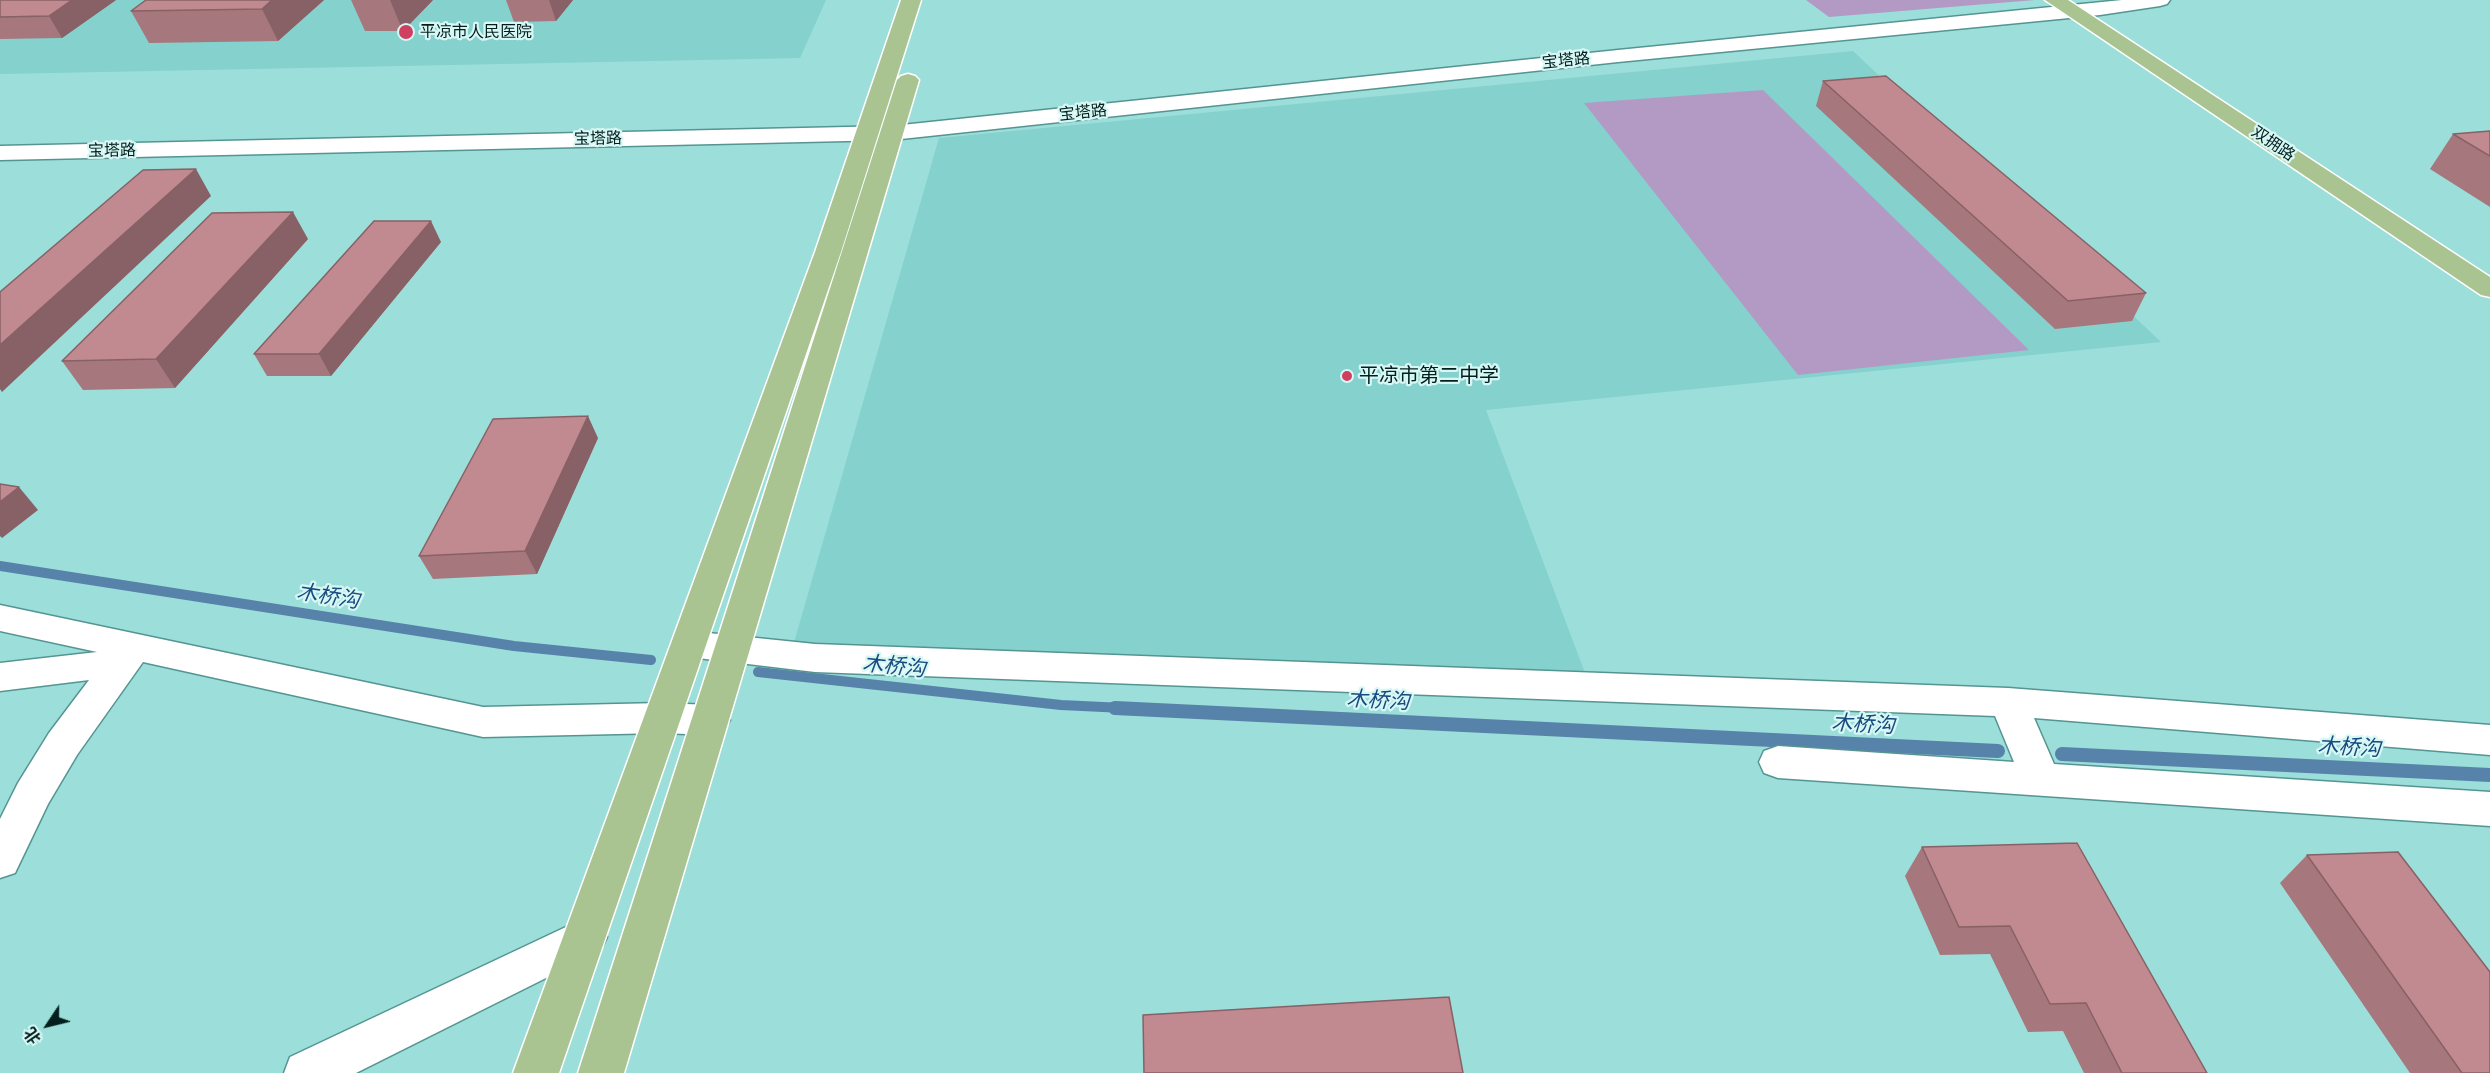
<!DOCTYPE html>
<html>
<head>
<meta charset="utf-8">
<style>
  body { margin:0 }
  #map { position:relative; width:2490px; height:1073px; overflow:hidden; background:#9bdeda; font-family:Karla,"Noto Sans SC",sans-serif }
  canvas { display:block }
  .north { position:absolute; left:18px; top:995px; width:60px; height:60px; -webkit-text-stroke:4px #d7f7f5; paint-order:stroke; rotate:235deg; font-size:16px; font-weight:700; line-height:24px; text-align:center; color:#021e1d }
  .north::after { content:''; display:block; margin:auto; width:21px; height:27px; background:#021e1d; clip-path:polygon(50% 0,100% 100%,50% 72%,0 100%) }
</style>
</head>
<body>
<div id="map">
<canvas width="2490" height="1073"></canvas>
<div class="north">北</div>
</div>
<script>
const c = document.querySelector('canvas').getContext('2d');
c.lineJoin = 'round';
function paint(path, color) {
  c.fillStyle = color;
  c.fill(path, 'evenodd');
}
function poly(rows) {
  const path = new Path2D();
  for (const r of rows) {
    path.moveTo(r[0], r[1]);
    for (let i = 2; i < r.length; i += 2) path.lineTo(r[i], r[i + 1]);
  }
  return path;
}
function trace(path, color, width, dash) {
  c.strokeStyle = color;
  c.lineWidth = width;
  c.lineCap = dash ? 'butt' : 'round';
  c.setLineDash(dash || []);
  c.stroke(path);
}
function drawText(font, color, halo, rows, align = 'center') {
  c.font = font + ' Karla,"Noto Sans SC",sans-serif';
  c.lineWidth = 4.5;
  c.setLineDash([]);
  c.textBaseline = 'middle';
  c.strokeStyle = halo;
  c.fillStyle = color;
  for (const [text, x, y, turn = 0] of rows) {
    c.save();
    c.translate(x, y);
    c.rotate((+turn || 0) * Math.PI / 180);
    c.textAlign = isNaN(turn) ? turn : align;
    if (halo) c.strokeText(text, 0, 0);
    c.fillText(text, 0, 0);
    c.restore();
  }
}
const built = poly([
  [9,0,826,0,800,58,0,74,0,7],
  [1853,51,2161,342,1486,410,1588,681,793,646,939,138]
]);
const green = poly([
  [1806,0,2035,0,1829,17],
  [1763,90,2029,350,1798,375,1584,103]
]);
const streamFar1 = poly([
  [0,566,514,646,651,660],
  [758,672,1061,705,1145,709]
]);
const stream = poly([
  [1115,708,1998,751],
  [2062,754,2490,775]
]);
const minor = poly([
  [2122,0,2170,0,2167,4,2160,6,2100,15,1618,62,892,140,0,160,0,146,892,126,1618,50,2122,0],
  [0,605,483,707,662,703,711,705,724,710,730,720,724,730,711,735,662,733,483,737,143,662,77,755,48,804,15,873,0,878,0,819,18,783,49,733,89,680,0,691,0,663,97,652,0,631,0,605],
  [689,631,815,644,2008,688,2490,725,2490,755,2034,718,2054,764,2490,792,2490,826,1778,778,1764,773,1759,762,1764,751,1778,746,2014,762,1995,716,815,672,689,657,676,653,671,644,676,635,689,631],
  [585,918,600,923,607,937,600,951,356,1073,284,1073,290,1057,585,918]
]);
const major = poly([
  [901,0,921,0,841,252,559,1073,513,1073,815,252,901,0],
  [2045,0,2068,0,2490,277,2490,297,2481,295,2045,0],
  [908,74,915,76,919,80,624,1073,578,1073,897,80,901,76,908,74]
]);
const wall = poly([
  [0,0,116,0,62,38,0,39],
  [324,0,278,41,149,43,131,11],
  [351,0,433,0,403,31,365,31],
  [506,0,573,0,556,21,514,22],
  [1823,81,2146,293,2132,321,2055,329,1816,106],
  [2490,131,2490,207,2430,169,2453,134],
  [308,239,175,388,83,390,62,361],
  [441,242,331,376,267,376,254,354],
  [598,438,537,574,433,579,419,556],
  [1922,847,2207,1073,2084,1073,2063,1031,2028,1032,1990,954,1940,955,1905,876],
  [2307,855,2490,1073,2410,1073,2280,883]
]);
const shadedWall = poly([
  [72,0,116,0,62,38,49,16],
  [272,0,324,0,278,41,262,9],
  [390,0,433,0,403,31],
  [549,0,573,0,556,21],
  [196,169,211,196,2,392,0,389,0,345],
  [293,212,308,239,175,388,156,359],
  [431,221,441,242,331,376,319,354],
  [588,416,598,438,537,574,525,551],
  [19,487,38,510,2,538,0,536,0,502]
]);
const building = poly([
  [0,0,72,0,49,16,0,17,0,0],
  [146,0,272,0,262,9,131,11,146,0],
  [1886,76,2146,293,2068,301,1823,81,1886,76],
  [2490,131,2490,156,2453,134,2490,131],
  [196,169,0,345,0,292,143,170,196,169],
  [293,212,156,359,62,361,212,213,293,212],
  [374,221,431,221,319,354,254,354,374,221],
  [588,416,525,551,419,556,493,419,588,416],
  [0,484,19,487,0,502,0,484],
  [2077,843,2207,1073,2122,1073,2086,1003,2050,1004,2010,926,1959,927,1922,847,2077,843],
  [2398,852,2490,972,2490,1073,2462,1073,2307,855,2398,852],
  [1449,997,1463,1073,1144,1073,1143,1015,1449,997]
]);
const markers = [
  [406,32,8,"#cf3f5f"],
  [1347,376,6,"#cf3f5f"]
];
const farPoinames = [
  ["平凉市人民医院",420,32]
];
const farStreetnames = [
  ["宝塔路",1566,61,-6],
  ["宝塔路",1083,113,-6],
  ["宝塔路",598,139,-1],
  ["双拥路",2273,144,34],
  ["宝塔路",112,151,-1]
];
const poiNames = [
  ["平凉市第二中学",1359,376]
];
const waterNames = [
  ["木桥沟",328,597,9],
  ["木桥沟",894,667,6],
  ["木桥沟",1378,701,3],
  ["木桥沟",1863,725,3],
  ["木桥沟",2349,748,3]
];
paint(built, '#84d1cd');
paint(green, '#b39ac4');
trace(streamFar1, '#5782a9', 10);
trace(stream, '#5782a9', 14);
trace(minor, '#549592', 3);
trace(major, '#fff', 3);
paint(minor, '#fff');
paint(major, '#aac491');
paint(wall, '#a6777c');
paint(shadedWall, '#876165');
paint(building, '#c18a90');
trace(building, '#876165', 1.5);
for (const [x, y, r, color] of markers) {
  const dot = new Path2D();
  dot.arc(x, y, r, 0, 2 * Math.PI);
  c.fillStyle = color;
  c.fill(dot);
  trace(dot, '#d7f7f5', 2);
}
drawText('16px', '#021e1d', '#d7f7f5', farPoinames, 'left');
drawText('16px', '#021e1d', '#d7f7f5', farStreetnames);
drawText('20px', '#021e1d', '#d7f7f5', poiNames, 'left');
drawText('italic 21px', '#174b7f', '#d7f7f5', waterNames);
</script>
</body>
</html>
